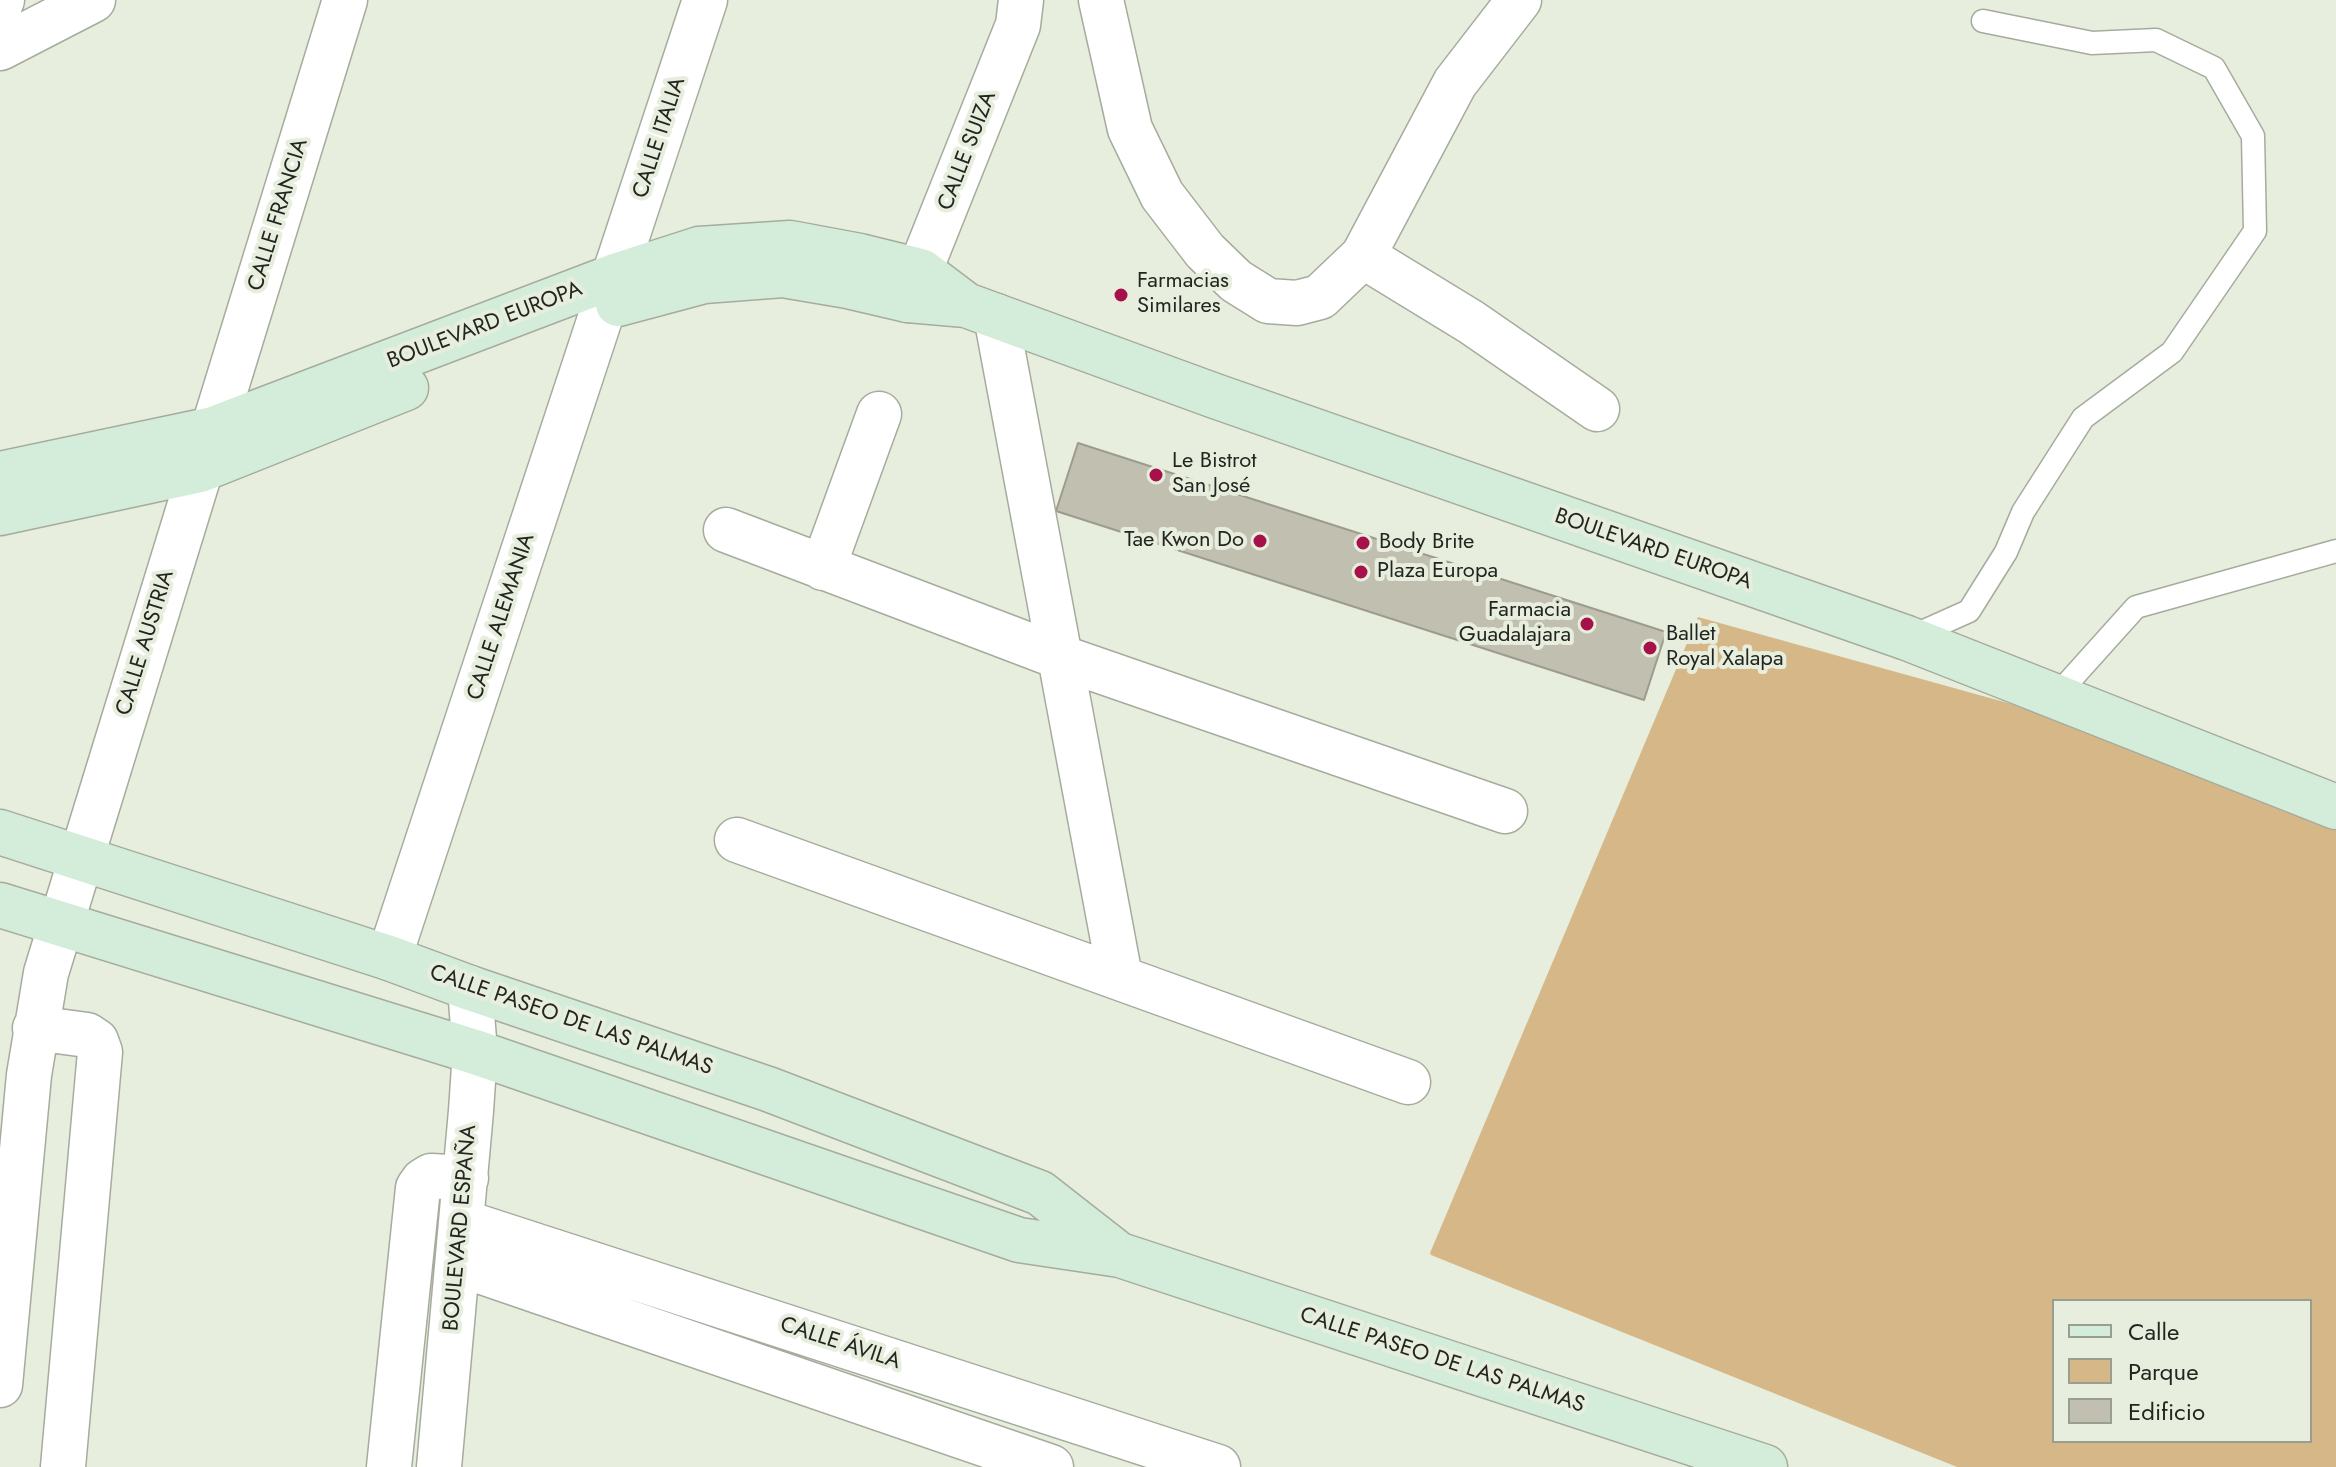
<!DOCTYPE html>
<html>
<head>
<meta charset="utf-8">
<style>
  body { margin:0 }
  #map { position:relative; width:2336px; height:1467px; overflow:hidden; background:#e7eede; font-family:Jost,sans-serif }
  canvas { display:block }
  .legend { position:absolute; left:2052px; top:1299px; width:260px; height:144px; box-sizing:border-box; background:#e7eede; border:2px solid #999e92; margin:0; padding:10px 14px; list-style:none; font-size:24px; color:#232620 }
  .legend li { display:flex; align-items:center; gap:16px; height:40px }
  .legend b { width:40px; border:2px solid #999e92 }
</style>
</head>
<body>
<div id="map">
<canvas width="2336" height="1467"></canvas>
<ul class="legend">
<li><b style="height:10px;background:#d4eddb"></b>Calle</li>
<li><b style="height:22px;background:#d6b888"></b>Parque</li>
<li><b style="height:22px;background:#c1c0b0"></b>Edificio</li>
</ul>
</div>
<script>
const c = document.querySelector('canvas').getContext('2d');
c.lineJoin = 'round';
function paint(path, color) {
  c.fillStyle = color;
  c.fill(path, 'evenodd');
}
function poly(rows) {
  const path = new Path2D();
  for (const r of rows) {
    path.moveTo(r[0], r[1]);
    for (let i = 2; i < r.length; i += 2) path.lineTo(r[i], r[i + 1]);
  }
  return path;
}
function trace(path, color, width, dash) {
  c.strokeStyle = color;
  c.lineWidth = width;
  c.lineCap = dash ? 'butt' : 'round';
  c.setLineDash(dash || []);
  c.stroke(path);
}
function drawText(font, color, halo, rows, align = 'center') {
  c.font = font + ' Jost,sans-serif';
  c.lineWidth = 8;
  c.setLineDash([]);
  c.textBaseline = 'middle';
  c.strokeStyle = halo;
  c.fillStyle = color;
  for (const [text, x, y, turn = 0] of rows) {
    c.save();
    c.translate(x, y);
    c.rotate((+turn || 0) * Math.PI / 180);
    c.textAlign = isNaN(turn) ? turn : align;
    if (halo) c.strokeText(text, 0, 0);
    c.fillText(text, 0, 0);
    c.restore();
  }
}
const green = poly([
  [1698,617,2336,794,2336,1467,1957,1467,1431,1255,1430,1253],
  [2054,1301,2310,1301,2310,1441,2054,1441]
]);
const building = poly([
  [1078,443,1666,632,1644,700,1056,511,1078,443]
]);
const lane = poly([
  [1911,637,1969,611,2006,552,2023,512,2083,418,2172,352,2255,231,2253,136,2214,68,2156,40,2092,43,1983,21],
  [2056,696,2136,607,2336,551]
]);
const street = poly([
  [1101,0,1130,129,1162,195,1205,251,1236,281,1268,301,1297,303,1320,297,1363,256,1455,83,1519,0],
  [0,5,2,0],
  [0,48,93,0],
  [1363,256,1471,322,1597,409],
  [908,300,1018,25,1021,0],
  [996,316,1120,977],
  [726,530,1060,657,1505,811],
  [823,568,879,414],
  [737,840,1408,1082],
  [389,958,705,0],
  [35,1028,87,1035,96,1041,100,1052,63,1467],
  [463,1222,1218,1467],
  [459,1264,1051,1467],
  [0,1385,29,1075,46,973,345,0],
  [389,1467,418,1188,423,1181,431,1176,466,1178],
  [439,1467,471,1111,475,1052,470,988]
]);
const secondary = poly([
  [618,304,704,281,783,275,848,286,908,300,966,305],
  [0,474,213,429,615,276,699,249,790,243,860,256,921,271,966,305,996,316,1215,396,1907,638,2336,807],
  [0,513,200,470,406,388],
  [0,832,389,958,470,988,768,1089,1040,1193,1118,1254],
  [0,905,475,1052,1019,1240,1120,1255,1765,1467]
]);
const markers = [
  [1121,295,8,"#a6114a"],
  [1156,475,8,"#a6114a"],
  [1260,541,8,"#a6114a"],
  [1363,543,8,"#a6114a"],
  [1361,572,8,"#a6114a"],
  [1587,624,8,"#a6114a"],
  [1650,648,8,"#a6114a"]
];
const streetNames = [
  ["CALLE ITALIA",660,138,-72],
  ["CALLE SUIZA",968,151,-69],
  ["CALLE FRANCIA",279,215,-73],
  ["BOULEVARD EUROPA",485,326,-21],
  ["BOULEVARD EUROPA",1653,550,19],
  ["CALLE ALEMANIA",502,617,-72],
  ["CALLE AUSTRIA",146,643,-73],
  ["CALLE PASEO DE LAS PALMAS",571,1021,19],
  ["BOULEVARD ESPAÑA",461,1228,-85],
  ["CALLE ÁVILA",840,1344,18],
  ["CALLE PASEO DE LAS PALMAS",1442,1361,18]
];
const poiNames = [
  ["Farmacias",1137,282],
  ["Similares",1137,307],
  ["Le Bistrot",1172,462],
  ["San José",1172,487],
  ["Tae Kwon Do",1244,541,"right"],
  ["Body Brite",1379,543],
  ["Plaza Europa",1377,572],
  ["Farmacia",1571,611,"right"],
  ["Guadalajara",1571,636,"right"],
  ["Ballet",1666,635],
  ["Royal Xalapa",1666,660]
];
paint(green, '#d6b888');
paint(building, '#c1c0b0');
trace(building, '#9c9b8c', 2);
trace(lane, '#a5ac9d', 25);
trace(street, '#a5ac9d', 47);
trace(secondary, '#a5ac9d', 47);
trace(lane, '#fff', 22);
trace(street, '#fff', 44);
trace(secondary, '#d4eddb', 44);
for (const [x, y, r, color] of markers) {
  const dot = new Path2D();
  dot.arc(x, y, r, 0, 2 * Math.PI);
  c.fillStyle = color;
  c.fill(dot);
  trace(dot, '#e7eede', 3);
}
drawText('22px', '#232620', '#e7eede', streetNames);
drawText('22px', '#232620', '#e7eede', poiNames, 'left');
</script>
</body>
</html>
